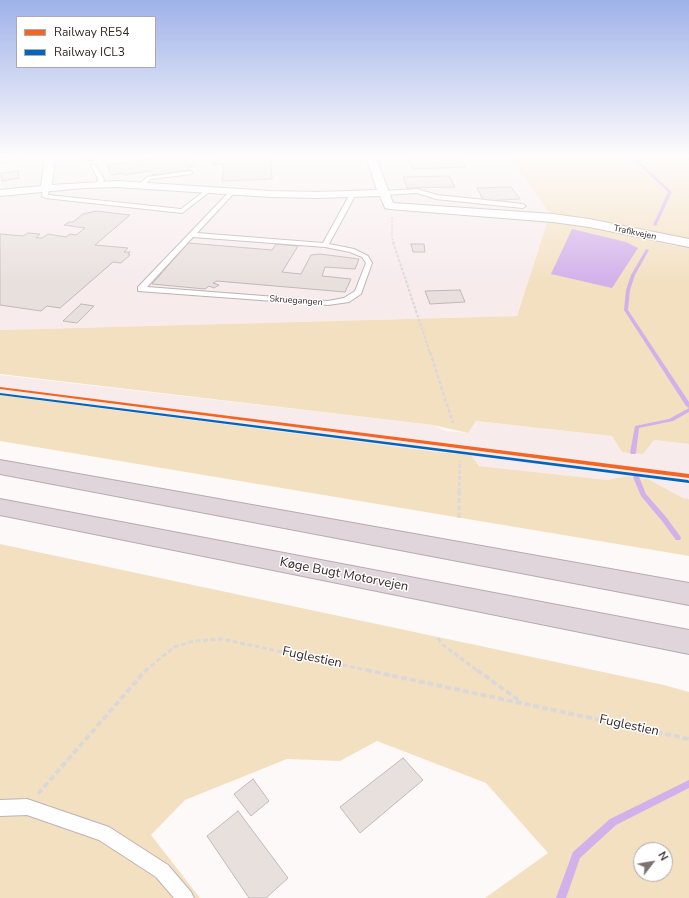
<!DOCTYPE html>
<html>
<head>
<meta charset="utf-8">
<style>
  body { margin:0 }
  #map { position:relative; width:689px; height:898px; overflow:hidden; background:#fdf9f9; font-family:"Nunito Sans",sans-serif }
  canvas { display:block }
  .legend { position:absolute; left:16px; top:16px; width:140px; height:52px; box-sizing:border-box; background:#fff; border:1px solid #afa9a9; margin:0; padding:5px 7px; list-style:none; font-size:12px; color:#372929 }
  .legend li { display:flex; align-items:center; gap:8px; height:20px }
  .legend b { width:20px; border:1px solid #afa9a9 }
  .north { position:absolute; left:633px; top:842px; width:40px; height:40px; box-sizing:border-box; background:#fff; border:1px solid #afa9a9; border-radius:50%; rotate:59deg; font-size:11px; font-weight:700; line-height:16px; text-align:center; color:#372929 }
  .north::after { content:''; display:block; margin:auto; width:14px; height:18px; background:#7c7272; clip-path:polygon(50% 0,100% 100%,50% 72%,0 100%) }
</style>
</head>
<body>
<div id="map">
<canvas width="689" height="898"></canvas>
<ul class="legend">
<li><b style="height:5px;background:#f26522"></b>Railway RE54</li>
<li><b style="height:5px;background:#0065bd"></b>Railway ICL3</li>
</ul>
<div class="north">N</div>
</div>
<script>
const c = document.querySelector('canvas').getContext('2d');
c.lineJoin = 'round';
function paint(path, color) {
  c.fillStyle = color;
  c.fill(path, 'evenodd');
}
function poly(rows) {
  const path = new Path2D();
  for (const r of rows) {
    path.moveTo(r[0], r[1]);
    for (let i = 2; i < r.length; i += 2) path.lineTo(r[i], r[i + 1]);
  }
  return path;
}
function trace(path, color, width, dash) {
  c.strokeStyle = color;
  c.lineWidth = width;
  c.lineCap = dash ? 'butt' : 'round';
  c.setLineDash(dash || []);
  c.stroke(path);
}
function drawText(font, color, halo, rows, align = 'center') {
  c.font = font + ' "Nunito Sans",sans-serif';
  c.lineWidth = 3;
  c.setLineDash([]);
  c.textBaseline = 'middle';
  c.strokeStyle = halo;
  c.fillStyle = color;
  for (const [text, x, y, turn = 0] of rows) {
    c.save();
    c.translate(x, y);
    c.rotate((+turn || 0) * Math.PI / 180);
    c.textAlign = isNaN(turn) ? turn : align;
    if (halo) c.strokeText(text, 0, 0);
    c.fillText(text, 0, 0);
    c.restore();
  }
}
const built = poly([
  [0,157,509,157,550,214,517,316,0,330],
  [0,375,433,425,446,431,468,433,476,421,612,436,622,452,654,440,689,444,689,499,683,498,648,479,626,476,608,480,479,466,471,455,437,452,0,395]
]);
const green = poly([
  [509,157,689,157,689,241,550,214],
  [548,220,593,227,676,246,689,247,689,444,654,440,643,454,622,452,612,436,476,421,468,433,433,425,0,374,0,330,517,316],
  [0,395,437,452,471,455,479,466,608,480,626,476,648,479,683,498,689,499,689,556,0,441],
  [0,544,664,685,656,698,664,685,689,692,689,898,485,898,548,853,486,783,377,741,340,761,287,759,185,800,151,835,200,898,0,898],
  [641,850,665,850,665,874,641,874]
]);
const water = poly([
  [572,229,626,242,638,248,612,288,551,274]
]);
const stream = poly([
  [631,157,634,157,672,192,656,226,653,225,668,192,631,157],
  [646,249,649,250,635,275,630,290,628,310,689,402,689,408,686,406,624,310,626,290,631,275,646,249],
  [689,408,689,412,673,421,639,428,636,453,635,454,631,454,630,453,635,426,669,419,689,408],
  [636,475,639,477,646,494,666,517,680,536,681,538,680,540,676,540,662,521,641,496,633,477,636,475],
  [689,780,689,788,616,825,580,858,566,898,556,898,573,852,610,819,689,780]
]);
const building = poly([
  [95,157,96,160,81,162,80,159,95,157],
  [168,157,190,157,196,166,188,168,190,170,153,175,150,171,124,175,123,173,111,175,107,165,168,157],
  [214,157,271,157,272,179,222,181,224,164,213,165,214,157],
  [407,157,460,157,466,167,413,169,407,157],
  [18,171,19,178,2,181,1,173,18,171],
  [449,176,455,187,407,188,403,177,449,176],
  [511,187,520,199,484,201,477,188,511,187],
  [96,211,130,215,95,245,128,248,124,252,130,252,128,254,130,255,121,263,113,262,60,308,47,306,41,311,0,305,0,234,23,236,28,233,40,234,36,238,42,238,48,234,66,237,70,234,76,235,85,228,64,225,69,222,73,222,83,214,96,211],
  [188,243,272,250,276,244,298,246,282,272,301,274,311,255,320,254,359,259,355,269,325,267,322,276,351,279,345,292,217,281,213,283,219,285,214,288,209,286,205,289,152,284,188,243],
  [411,244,424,244,425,252,413,252,411,244],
  [460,290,465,302,430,304,425,291,460,290],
  [81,304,94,306,77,323,63,321,81,304],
  [403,758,423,780,360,833,340,807,403,758],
  [253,779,269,801,251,816,234,794,253,779],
  [238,811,288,878,266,898,249,898,207,836,238,811]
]);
const pathFar4 = poly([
  [643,157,689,196],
  [392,217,392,238,394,243]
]);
const pathFar3 = poly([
  [393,242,430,353]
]);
const pathFar2 = poly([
  [430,352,453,423],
  [459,492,460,461]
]);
const pathFar1 = poly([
  [459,518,459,491],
  [438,638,443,645,478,671],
  [145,671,174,647,195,641,222,639,371,671]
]);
const path = poly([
  [366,670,689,739],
  [477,670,521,702],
  [38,794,146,670]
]);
const service = poly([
  [10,157,24,157,0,162,0,158,10,157],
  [91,165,95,165,104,179,102,185,97,184,98,179,91,165],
  [190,171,192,172,192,174,151,179,142,187,137,186,147,177,190,171],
  [46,186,49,188,48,195,181,209,207,189,212,190,182,213,45,198,42,196,43,188,46,186],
  [417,189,437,195,523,204,526,206,523,208,436,199,417,193,384,195,381,193,384,191,417,189],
  [230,191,235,192,197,233,323,243,350,194,355,193,356,194,329,244,354,249,368,256,372,263,361,294,349,302,328,305,138,291,138,287,230,191],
  [193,237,325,247,350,252,362,257,366,263,355,291,344,298,328,301,147,287,193,237],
  [27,799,109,827,168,865,191,892,194,898,174,898,156,877,99,840,27,815,0,816,0,800,27,799]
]);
const minor = poly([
  [45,157,55,157,52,185,117,181,271,191,318,192,377,190,366,157,376,157,393,203,553,214,589,219,689,239,689,247,589,227,553,222,389,209,385,208,380,196,318,198,271,197,117,187,84,188,0,196,0,190,41,186,45,157]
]);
const motorway = poly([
  [0,460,689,583,689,605,0,474,0,460],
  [0,499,689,630,689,654,0,515,0,499]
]);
const rail1 = poly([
  [0,387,689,474,689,478,0,389,0,387]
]);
const rail2 = poly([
  [0,393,688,480,689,481,689,483,0,395,0,393]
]);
const farStreetnames = [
  ["Trafikvejen",635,233,12],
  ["Skruegangen",296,301,4]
];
const nearStreetnames = [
  ["Køge Bugt Motorvejen",344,575,11],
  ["Fuglestien",312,658,12],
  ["Fuglestien",629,726,12]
];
paint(built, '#f7ebec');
paint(green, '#f3e0c1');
paint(water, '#d2b0ea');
paint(stream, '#d2b0ea');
paint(building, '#e8e0dd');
trace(building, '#c0b9b6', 1);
trace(service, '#bcb3b4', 2);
trace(minor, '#bcb3b4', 2);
trace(motorway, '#b6aab0', 2);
trace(pathFar4, '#dbd8d8', 1.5, [2.5, 1]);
trace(pathFar3, '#dbd8d8', 2, [3, 1.5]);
trace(pathFar2, '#dbd8d8', 2.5, [4, 2]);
trace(pathFar1, '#dbd8d8', 3, [5, 2.5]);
trace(path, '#dbd8d8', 4, [6, 3]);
paint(service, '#fffefe');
paint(minor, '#fffefe');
paint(motorway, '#e0d5db');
paint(rail1, '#f26522');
paint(rail2, '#0065bd');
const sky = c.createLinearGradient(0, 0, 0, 283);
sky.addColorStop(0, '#9fb2e9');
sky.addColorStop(0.55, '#fefcfc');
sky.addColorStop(1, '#fefcfc00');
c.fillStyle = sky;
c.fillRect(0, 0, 689, 283);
drawText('9px', '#372929', '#fff', farStreetnames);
drawText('13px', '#372929', '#fff', nearStreetnames);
</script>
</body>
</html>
